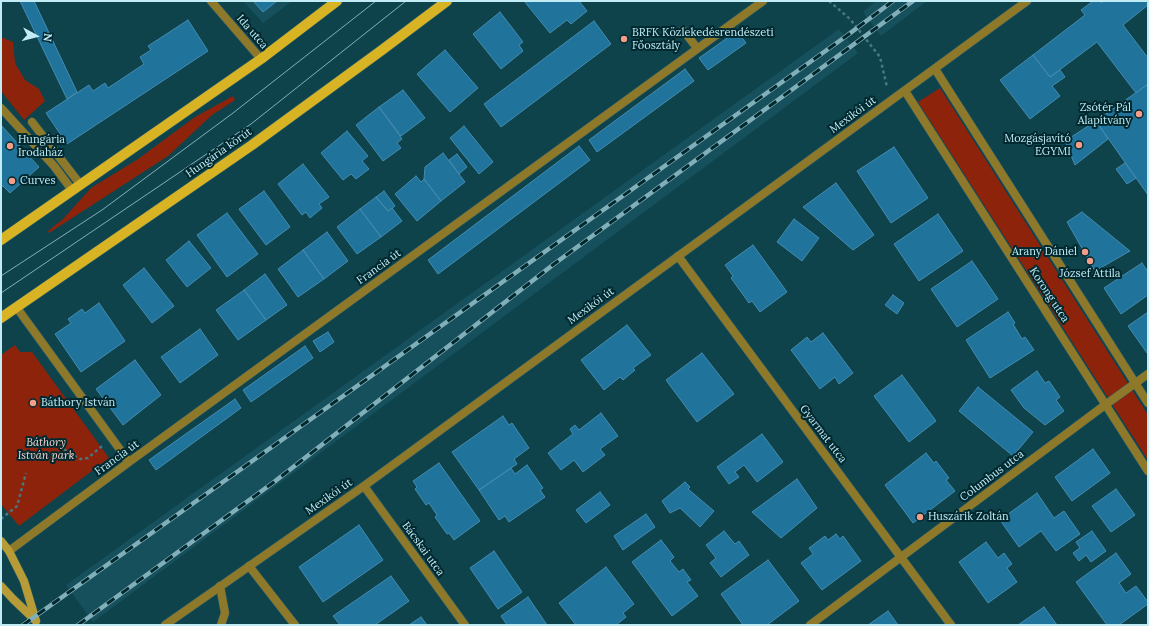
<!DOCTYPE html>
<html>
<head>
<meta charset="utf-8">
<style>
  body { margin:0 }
  #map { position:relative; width:1149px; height:626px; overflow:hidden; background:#0f434c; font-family:Lora,serif }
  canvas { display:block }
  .frame { position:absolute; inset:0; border:2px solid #c1ebf5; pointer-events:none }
  .north { position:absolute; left:16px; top:16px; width:40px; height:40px; -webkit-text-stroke:3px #00282f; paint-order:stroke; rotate:97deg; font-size:11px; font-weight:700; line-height:16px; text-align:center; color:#c1ebf5 }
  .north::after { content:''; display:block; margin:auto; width:14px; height:18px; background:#c1ebf5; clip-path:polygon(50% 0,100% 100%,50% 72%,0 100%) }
</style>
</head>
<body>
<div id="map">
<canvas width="1149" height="626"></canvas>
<div class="frame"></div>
<div class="north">N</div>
</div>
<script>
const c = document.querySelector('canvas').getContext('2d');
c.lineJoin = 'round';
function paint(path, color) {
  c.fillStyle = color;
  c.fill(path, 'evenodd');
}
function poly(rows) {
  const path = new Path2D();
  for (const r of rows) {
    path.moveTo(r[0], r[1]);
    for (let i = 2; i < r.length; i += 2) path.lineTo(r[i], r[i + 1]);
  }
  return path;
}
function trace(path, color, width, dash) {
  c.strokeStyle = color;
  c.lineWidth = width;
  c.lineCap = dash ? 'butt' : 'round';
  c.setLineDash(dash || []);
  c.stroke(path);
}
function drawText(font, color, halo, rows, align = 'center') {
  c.font = font + ' Lora,serif';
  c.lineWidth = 4;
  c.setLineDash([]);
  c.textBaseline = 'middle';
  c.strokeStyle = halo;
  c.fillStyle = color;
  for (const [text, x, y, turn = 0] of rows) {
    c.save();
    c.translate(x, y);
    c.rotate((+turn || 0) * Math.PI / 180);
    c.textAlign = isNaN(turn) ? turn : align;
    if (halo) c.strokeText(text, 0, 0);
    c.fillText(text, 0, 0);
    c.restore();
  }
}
const built = poly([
  [243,1,292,1,263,23],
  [876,1,927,1,881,36,863,12],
  [839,29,858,53,93,622,66,585]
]);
const green = poly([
  [1,37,13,42,15,63,25,80,39,89,45,101,24,120,1,91],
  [940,88,1148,415,1148,460,918,102],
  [233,96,235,100,212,115,168,156,49,233,48,231,63,219,91,188,138,159,195,117],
  [15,345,20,352,32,352,109,458,19,526,1,504,1,355]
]);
const building = poly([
  [20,1,34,1,77,92,67,99,20,1],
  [253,1,277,1,263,12,253,1],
  [524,1,579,1,587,11,571,24,567,20,550,33,524,1],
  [1093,1,1100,1,1101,3,1104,1,1148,1,1148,5,1123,25,1148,58,1148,84,1136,93,1097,42,1050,77,1033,55,1085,15,1081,10,1093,1],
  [500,12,523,42,519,45,523,51,501,69,473,34,500,12],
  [188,20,208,51,67,144,46,113,89,85,93,91,105,83,108,88,144,64,140,57,151,50,148,46,188,20],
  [594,21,611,44,501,127,484,104,594,21],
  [737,31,746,43,708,70,699,58,737,31],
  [445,50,478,88,450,112,417,74,445,50],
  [1033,55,1050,77,1060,70,1065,77,1052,86,1060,96,1030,119,1000,80,1033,55],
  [685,69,694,81,597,152,589,140,685,69],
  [1148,84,1148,195,1096,121,1148,84],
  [403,90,425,118,401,136,379,107,403,90],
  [379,107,402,139,397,143,401,148,383,161,356,125,379,107],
  [1096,121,1108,139,1075,165,1065,141,1096,121],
  [1,125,39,167,10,193,3,186,1,187,1,125],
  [464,126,493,162,479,174,450,138,464,126],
  [347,131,368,156,362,161,369,169,356,179,351,174,343,180,321,153,347,131],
  [579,146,590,160,438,274,428,260,579,146],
  [894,147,928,198,891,223,857,171,894,147],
  [443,153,465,182,441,201,424,179,425,167,443,153],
  [457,154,467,167,459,174,449,160,457,154],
  [1125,163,1136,178,1127,184,1116,169,1125,163],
  [303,164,329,197,319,204,322,208,310,218,306,212,302,215,278,184,303,164],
  [416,176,421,182,424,179,441,201,417,221,395,194,416,176],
  [836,183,874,235,853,250,803,207,836,183],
  [264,191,290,227,266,245,239,209,264,191],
  [384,191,395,206,388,211,376,197,384,191],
  [376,197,388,211,392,208,402,221,381,237,360,209,376,197],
  [360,209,381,237,357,254,337,227,360,209],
  [1082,212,1130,251,1095,271,1067,222,1082,212],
  [227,213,258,254,227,277,197,235,227,213],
  [938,214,963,251,919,281,894,244,938,214],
  [794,219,819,238,802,261,777,242,794,219],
  [327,232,348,261,324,279,303,250,327,232],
  [189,241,211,268,187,287,166,260,189,241],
  [753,245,787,292,760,312,752,301,749,303,731,278,733,276,725,265,753,245],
  [303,250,324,279,298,297,278,269,303,250],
  [972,261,998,299,957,327,931,289,972,261],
  [1142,263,1148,272,1148,295,1121,314,1104,288,1142,263],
  [144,268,174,306,152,323,123,285,144,268],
  [265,274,287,305,266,320,244,290,265,274],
  [244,290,266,320,238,340,216,310,244,290],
  [893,295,904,303,897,314,885,305,893,295],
  [99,303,125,341,81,372,55,334,71,323,68,319,82,309,85,313,99,303],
  [1008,312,1015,323,1013,324,1022,339,1025,337,1034,350,990,378,966,340,1008,312],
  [1148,312,1148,352,1147,353,1128,326,1148,312],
  [627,325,651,355,633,368,635,370,623,380,620,377,604,390,581,360,627,325],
  [200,329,218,355,180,383,161,357,200,329],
  [328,332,334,342,320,352,313,341,328,332],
  [823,333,853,373,839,384,835,377,820,389,791,350,807,337,811,342,823,333],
  [305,346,313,358,251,402,243,390,305,346],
  [702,353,734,394,697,422,666,380,702,353],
  [135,360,161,395,123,425,96,389,135,360],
  [1037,371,1045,383,1049,381,1060,397,1056,400,1064,411,1045,425,1024,408,1011,390,1037,371],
  [902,375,936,421,909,442,874,396,902,375],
  [978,387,1033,432,1013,456,959,411,978,387],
  [235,399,241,408,156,470,149,460,235,399],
  [601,413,618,436,600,449,605,455,583,472,574,460,561,470,548,453,573,434,570,429,575,425,579,430,601,413],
  [503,416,509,425,512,423,529,448,514,459,517,464,479,490,452,452,503,416],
  [762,434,783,462,757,482,744,465,735,472,739,477,729,484,717,467,762,434],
  [1093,449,1110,473,1072,501,1055,477,1093,449],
  [926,453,934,463,936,461,949,478,946,480,955,491,913,523,885,485,926,453],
  [439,463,480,521,454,540,449,533,447,534,435,517,437,515,429,503,426,505,415,489,417,487,413,481,439,463],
  [527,465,543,488,540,490,545,497,509,522,505,516,499,520,479,490,511,468,515,474,527,465],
  [797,479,817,508,781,538,752,512,797,479],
  [685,482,690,487,688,489,714,511,700,527,680,508,670,513,662,501,685,482],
  [1116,489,1135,515,1111,532,1092,506,1116,489],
  [600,492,610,505,586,523,576,510,600,492],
  [1037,493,1054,518,1064,511,1080,534,1056,551,1041,531,1019,547,1000,520,1037,493],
  [646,514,655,527,623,550,614,536,646,514],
  [359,525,383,560,323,602,299,567,359,525],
  [724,531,735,544,739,541,749,555,721,577,710,563,716,558,706,545,724,531],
  [1092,531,1106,551,1091,562,1086,555,1079,561,1073,553,1080,548,1076,542,1092,531],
  [836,534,840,539,843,536,861,561,822,590,801,563,813,554,809,548,825,536,828,540,836,534],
  [661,540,674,557,670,561,679,572,683,569,691,580,687,582,698,596,672,616,632,562,661,540],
  [986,542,998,558,1004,553,1012,564,1007,568,1017,582,988,603,959,562,986,542],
  [494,551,522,592,498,609,470,568,494,551],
  [1116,553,1131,574,1119,583,1126,593,1136,586,1148,602,1148,604,1119,625,1107,625,1076,582,1116,553],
  [768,560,799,601,767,625,743,625,721,594,768,560],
  [606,567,634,604,623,613,626,617,616,625,576,625,559,603,606,567],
  [391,576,409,601,375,625,340,625,333,616,391,576],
  [528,597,547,625,507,625,501,616,528,597],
  [1044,607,1057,625,1018,625,1044,607],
  [888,611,898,625,868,625,888,611],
  [421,617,427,625,409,625,421,617]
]);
const path = poly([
  [829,1,850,19,880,57,887,87],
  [59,446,71,454,80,459,88,458,102,446],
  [1,519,17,506,26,473]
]);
const service = poly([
  [683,30,697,48],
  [1,108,54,166,72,190],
  [32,122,80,184],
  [249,566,295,625],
  [220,586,225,613,221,625]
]);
const minor = poly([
  [211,1,261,59],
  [935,69,1148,403],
  [905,91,1148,471],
  [678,256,951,625],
  [17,308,129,462],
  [364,486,465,625],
  [9,551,129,462,763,1],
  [810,625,1105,405,1148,374]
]);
const tertiary = poly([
  [165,625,364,486,1027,1]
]);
const secondary = poly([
  [1,541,9,551,24,581,36,621],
  [1,586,13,599,36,621]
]);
const primary = poly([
  [1,240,261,59,337,1],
  [1,318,252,145,382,50,447,1]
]);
const tram = poly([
  [1,276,102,210,233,113,376,1],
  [1,293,251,124,406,1]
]);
const rail = poly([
  [23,625,845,37,893,1],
  [78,625,274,482,554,264,913,1]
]);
const markers = [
  [624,39,4,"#f49e8a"],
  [1139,114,4,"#f49e8a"],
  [1079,145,4,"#f49e8a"],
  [10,146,4,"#f49e8a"],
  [12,181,4,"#f49e8a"],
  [1085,252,4,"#f49e8a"],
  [1090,261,4,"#f49e8a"],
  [33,403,4,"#f49e8a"],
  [920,517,4,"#f49e8a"]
];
const streetNames = [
  ["Ida utca",252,32,49],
  ["Mexikói út",853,115,-36],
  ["Hungária körút",219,153,-35],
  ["Francia út",379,267,-36],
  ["Korong utca",1049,295,57],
  ["Mexikói út",591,306,-36],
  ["Gyarmat utca",823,434,53],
  ["Francia út",117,458,-36],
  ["Columbus utca",992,476,-37],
  ["Mexikói út",329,497,-35],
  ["Bácskai utca",423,549,54]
];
const poiNames = [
  ["BRFK Közlekedésrendészeti",632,33],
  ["Főosztály",632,46],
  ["Zsótér Pál",1131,108,"right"],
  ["Alapítvány",1131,121,"right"],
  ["Mozgásjavító",1071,139,"right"],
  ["EGYMI",1071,152,"right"],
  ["Hungária",18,140],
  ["Irodaház",18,153],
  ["Curves",20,181],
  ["Arany Dániel",1077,252,"right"],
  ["József Attila",1090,274,"center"],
  ["Báthory István",41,403],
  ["Huszárik Zoltán",928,517]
];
const parkNames = [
  ["Báthory",46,443],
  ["István park",46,456]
];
paint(built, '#16505c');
paint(green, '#8d230b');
paint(building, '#20749b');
trace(building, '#448bb0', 1);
trace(service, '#2f616a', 9);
trace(minor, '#2f616a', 9);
trace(tertiary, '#2f616a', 9);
trace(secondary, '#2f616a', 9);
trace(primary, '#2f616a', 11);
trace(path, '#487982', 2.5, [3, 3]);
trace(service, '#8e782a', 8);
trace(minor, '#8e782a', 8);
trace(tertiary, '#8e782a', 8);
trace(secondary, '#b69b36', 8);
trace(primary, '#d8b425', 10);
trace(tram, '#81afb9', 1);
trace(rail, '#81afb9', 4.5);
trace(rail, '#00282f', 3, [9]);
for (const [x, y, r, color] of markers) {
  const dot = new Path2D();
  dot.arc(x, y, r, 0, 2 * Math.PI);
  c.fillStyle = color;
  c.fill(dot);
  trace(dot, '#00282f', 1.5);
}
drawText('11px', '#c1ebf5', '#00282f', streetNames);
drawText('11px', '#c1ebf5', '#00282f', poiNames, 'left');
drawText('italic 11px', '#f5d4cc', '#00282f', parkNames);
</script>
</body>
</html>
